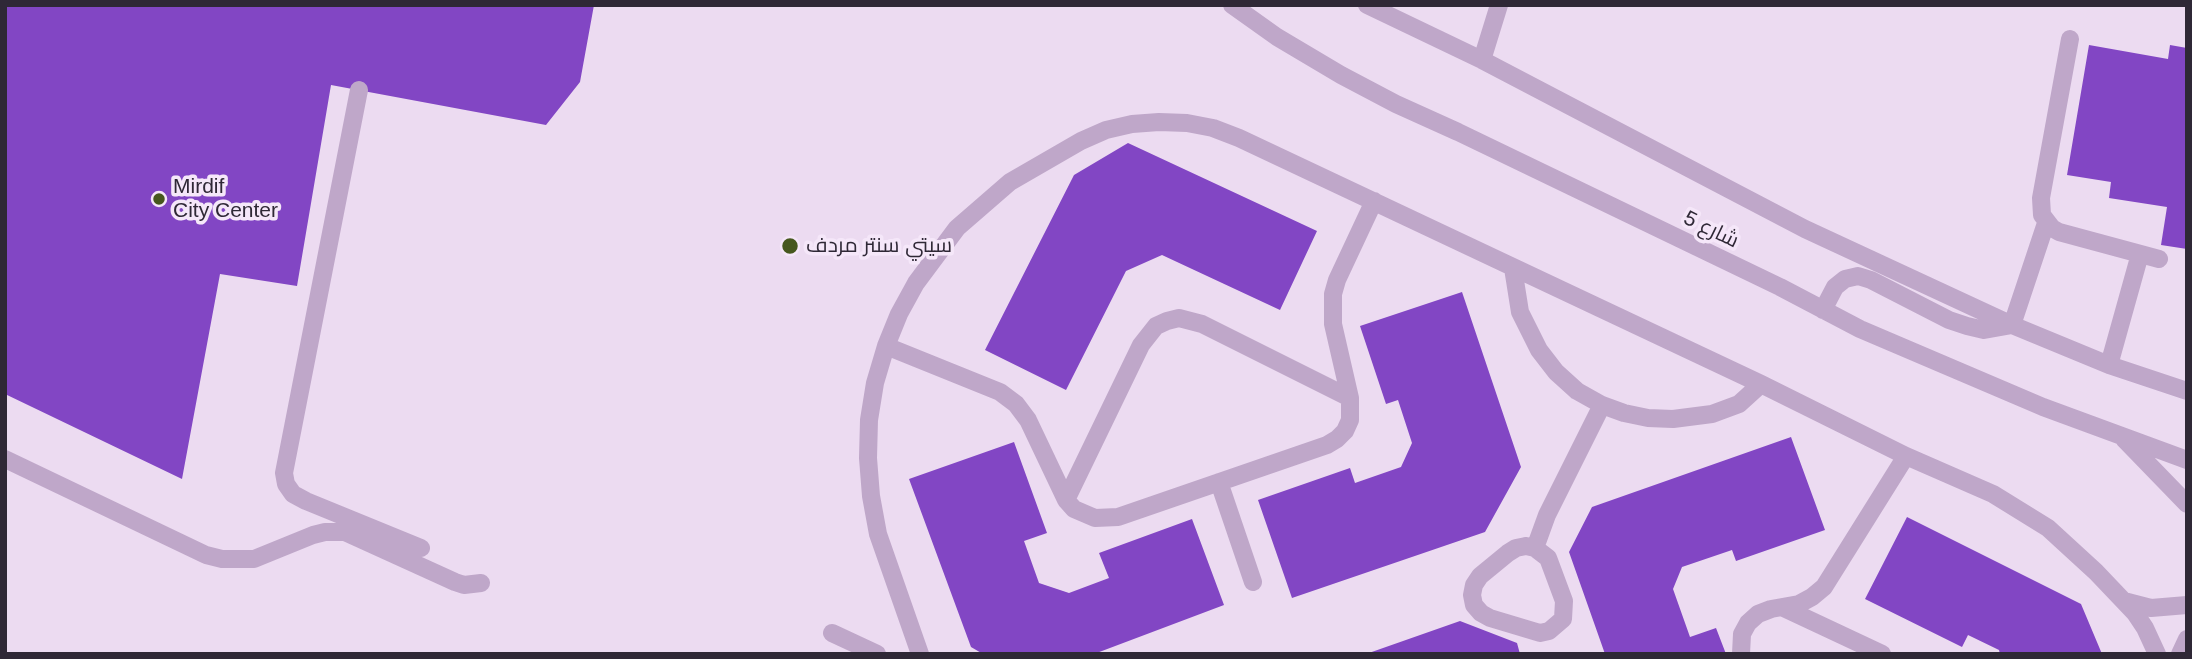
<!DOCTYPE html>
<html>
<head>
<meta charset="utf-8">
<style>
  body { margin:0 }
  #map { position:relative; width:2192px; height:659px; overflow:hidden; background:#ecdbf1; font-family:Helvetica,sans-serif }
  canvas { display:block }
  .frame { position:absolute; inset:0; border:7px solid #2f2836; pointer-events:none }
</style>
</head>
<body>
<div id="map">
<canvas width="2192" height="659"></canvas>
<div class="frame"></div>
</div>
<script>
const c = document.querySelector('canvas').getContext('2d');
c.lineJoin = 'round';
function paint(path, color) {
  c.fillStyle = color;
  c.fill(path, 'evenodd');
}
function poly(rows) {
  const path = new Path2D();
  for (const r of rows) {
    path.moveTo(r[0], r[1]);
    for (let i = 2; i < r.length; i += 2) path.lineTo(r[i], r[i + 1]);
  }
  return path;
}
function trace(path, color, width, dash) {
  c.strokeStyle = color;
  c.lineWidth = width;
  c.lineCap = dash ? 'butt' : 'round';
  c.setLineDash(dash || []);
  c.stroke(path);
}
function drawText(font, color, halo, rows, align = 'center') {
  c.font = font + ' Helvetica,Cairo,sans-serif';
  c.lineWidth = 7;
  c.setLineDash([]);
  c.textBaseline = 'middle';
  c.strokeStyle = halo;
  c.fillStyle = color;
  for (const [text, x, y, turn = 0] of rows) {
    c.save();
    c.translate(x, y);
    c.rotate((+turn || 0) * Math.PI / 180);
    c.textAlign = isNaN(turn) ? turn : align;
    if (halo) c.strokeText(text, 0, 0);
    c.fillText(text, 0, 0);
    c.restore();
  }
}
const building = poly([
  [5,5,594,5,580,82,546,125,331,85,297,286,220,274,182,479,5,394],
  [2089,45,2168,59,2170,45,2187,48,2187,249,2161,245,2167,207,2109,198,2111,182,2067,175],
  [1128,143,1317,231,1280,310,1162,255,1126,271,1066,390,985,350,1074,175],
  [1462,292,1521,467,1485,532,1292,598,1258,500,1350,468,1355,483,1401,467,1412,443,1398,400,1386,404,1360,326],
  [1791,437,1825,530,1736,561,1732,550,1682,567,1673,589,1690,637,1716,628,1726,654,1605,654,1569,552,1592,507],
  [1014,442,1047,533,1024,541,1039,583,1069,593,1109,578,1099,553,1192,519,1224,605,1094,654,983,654,971,647,909,479],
  [1907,517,2081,604,2102,654,2000,654,1999,650,1968,635,1962,647,1865,599],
  [1460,621,1517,643,1520,654,1366,654]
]);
const minor = poly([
  [1232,5,1277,37,1341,75,1396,104,1458,132,1780,287,1860,329,2043,407,2187,460],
  [1367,5,1482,60,1805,229,2012,325,2109,365,2187,391],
  [2070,39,2041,198,2042,215,2052,228,2059,232,2159,259],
  [1482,60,1499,5],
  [359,90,284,473,286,484,293,494,306,501,421,548],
  [1513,268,1520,312,1539,350,1556,372,1577,391,1602,405,1624,413,1648,418,1673,419,1712,414,1739,404,1761,384],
  [1823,310,1835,287,1845,279,1858,276,1871,280,1949,320,1967,326,1984,330,2012,325,2046,223],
  [886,346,1000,392,1016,404,1028,420,1066,500,1074,509,1095,518,1118,517,1327,445,1337,439,1345,431,1350,420,1350,398,1333,324,1333,294,1337,280,1374,201],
  [2109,365,2140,254],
  [2124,439,2187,504],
  [5,459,206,555,222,559,254,559,313,535,325,532,345,532,455,582,464,585,481,583],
  [1219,482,1253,582],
  [1066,500,1141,345,1156,326,1167,321,1179,318,1202,324,1350,398],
  [1526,546,1535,548,1548,558,1564,601,1563,619,1549,631,1540,633,1490,618,1481,613,1474,605,1472,595,1474,585,1480,576,1508,553,1516,548,1526,546],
  [1535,548,1547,515,1602,405],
  [2124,601,2151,608,2187,605],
  [1784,608,1882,654],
  [832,633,877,654],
  [920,654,878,534,871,496,868,458,869,420,875,383,886,346,899,314,916,283,957,228,1010,182,1081,141,1106,130,1132,124,1159,122,1187,123,1213,128,1239,138,1761,384,1906,456,1993,494,2048,528,2096,572,2135,613,2145,628,2157,654],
  [1741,654,1742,634,1748,623,1758,614,1771,609,1799,604,1812,597,1824,587,1906,456],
  [2180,654,2187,639]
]);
const markers = [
  [159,199,7,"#46571e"],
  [790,246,9,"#46571e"]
];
const poiNames = [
  ["Mirdif",173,187],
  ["City Center",173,211],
  ["سيتي سنتر مردف",806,246]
];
const streetNames = [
  ["شارع 5",1711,230,26]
];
paint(building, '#8246c4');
trace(minor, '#bfa7c9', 18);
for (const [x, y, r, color] of markers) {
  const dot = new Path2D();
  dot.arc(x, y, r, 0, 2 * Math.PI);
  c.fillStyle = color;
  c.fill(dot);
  trace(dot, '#f5e7f9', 2.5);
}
drawText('21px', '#2f2836', '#f5e7f9', poiNames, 'left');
drawText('21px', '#2f2836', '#f5e7f9', streetNames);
</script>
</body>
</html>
